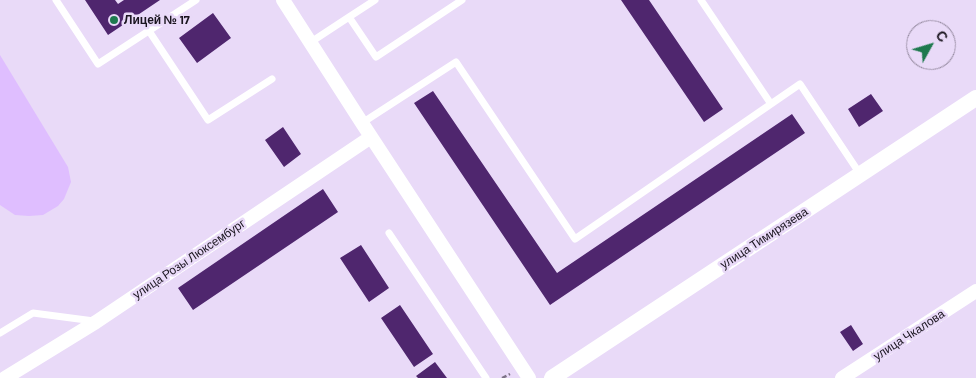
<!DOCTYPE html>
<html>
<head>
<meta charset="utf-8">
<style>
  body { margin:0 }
  #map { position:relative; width:976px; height:378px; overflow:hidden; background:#e9daf8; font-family:Barlow,sans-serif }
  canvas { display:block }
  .north { position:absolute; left:906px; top:20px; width:50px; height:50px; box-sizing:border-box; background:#e9daf8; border:1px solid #968ba1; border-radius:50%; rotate:51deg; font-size:14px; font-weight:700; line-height:20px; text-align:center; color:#1a151f }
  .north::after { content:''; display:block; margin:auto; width:18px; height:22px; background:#1e794e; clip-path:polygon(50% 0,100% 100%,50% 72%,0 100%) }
</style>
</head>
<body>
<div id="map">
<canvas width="976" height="378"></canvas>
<div class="north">С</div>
</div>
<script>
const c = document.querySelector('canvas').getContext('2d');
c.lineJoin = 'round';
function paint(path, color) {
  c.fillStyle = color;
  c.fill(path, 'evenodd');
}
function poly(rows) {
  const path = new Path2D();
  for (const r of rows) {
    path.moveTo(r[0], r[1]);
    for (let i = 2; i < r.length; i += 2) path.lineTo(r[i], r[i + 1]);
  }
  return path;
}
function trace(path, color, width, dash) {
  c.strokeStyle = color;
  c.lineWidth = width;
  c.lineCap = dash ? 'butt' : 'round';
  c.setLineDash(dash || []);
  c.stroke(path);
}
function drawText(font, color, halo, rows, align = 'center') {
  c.font = font + ' Barlow,sans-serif';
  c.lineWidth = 5;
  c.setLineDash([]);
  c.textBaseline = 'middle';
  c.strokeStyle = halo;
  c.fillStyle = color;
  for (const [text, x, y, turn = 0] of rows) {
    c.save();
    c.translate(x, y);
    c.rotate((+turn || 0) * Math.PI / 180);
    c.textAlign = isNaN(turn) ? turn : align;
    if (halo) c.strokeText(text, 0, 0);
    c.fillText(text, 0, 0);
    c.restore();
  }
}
const green = poly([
  [0,55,68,167,71,182,64,199,58,206,43,215,29,216,15,215,0,205]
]);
const building = poly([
  [85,0,115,0,118,4,124,0,160,0,108,35],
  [621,0,649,0,723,109,704,122],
  [213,13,231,38,197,63,179,38],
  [433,91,557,273,792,114,805,133,550,305,414,103],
  [871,94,883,111,859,127,848,109],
  [283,127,301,154,284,167,265,140],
  [323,189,338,212,193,310,178,288],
  [361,245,389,288,369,302,340,258],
  [400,305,433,354,414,367,381,318],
  [851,325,863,344,853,351,840,332],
  [435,362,447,378,418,378,416,376]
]);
const path = poly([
  [502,378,510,374]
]);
const service = poly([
  [56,0,98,64,196,0],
  [375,0,349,17,376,57,462,0],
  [701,0,771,104],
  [149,31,208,120,272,79],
  [311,42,349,17],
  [362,123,456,62,575,239,800,84,860,174],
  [389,233,486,378],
  [0,333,33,313,94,321]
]);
const minor = poly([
  [283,0,362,123,529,378],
  [5,378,96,322,371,137],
  [842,378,976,291]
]);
const tertiary = poly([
  [552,378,976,98]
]);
const markers = [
  [114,20,5,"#1e794e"]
];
const poiNames = [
  ["Лицей № 17",124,20]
];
const streetNames = [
  ["улица Тимирязева",764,238,-33],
  ["улица Розы Люксембург",189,259,-34],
  ["улица Чкалова",909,335,-33]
];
paint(green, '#dfbeff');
paint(building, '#4f266e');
trace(path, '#7c7286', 2.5, [5, 2.5]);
trace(service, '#fff', 7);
trace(minor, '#fff', 14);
trace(tertiary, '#fff', 16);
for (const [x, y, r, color] of markers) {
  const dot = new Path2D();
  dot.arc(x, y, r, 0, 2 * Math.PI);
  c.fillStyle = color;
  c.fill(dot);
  trace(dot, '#e9daf8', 2);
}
drawText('bold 12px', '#1a151f', '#e9daf8', poiNames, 'left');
drawText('12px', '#1a151f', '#e9daf8', streetNames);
</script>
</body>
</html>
